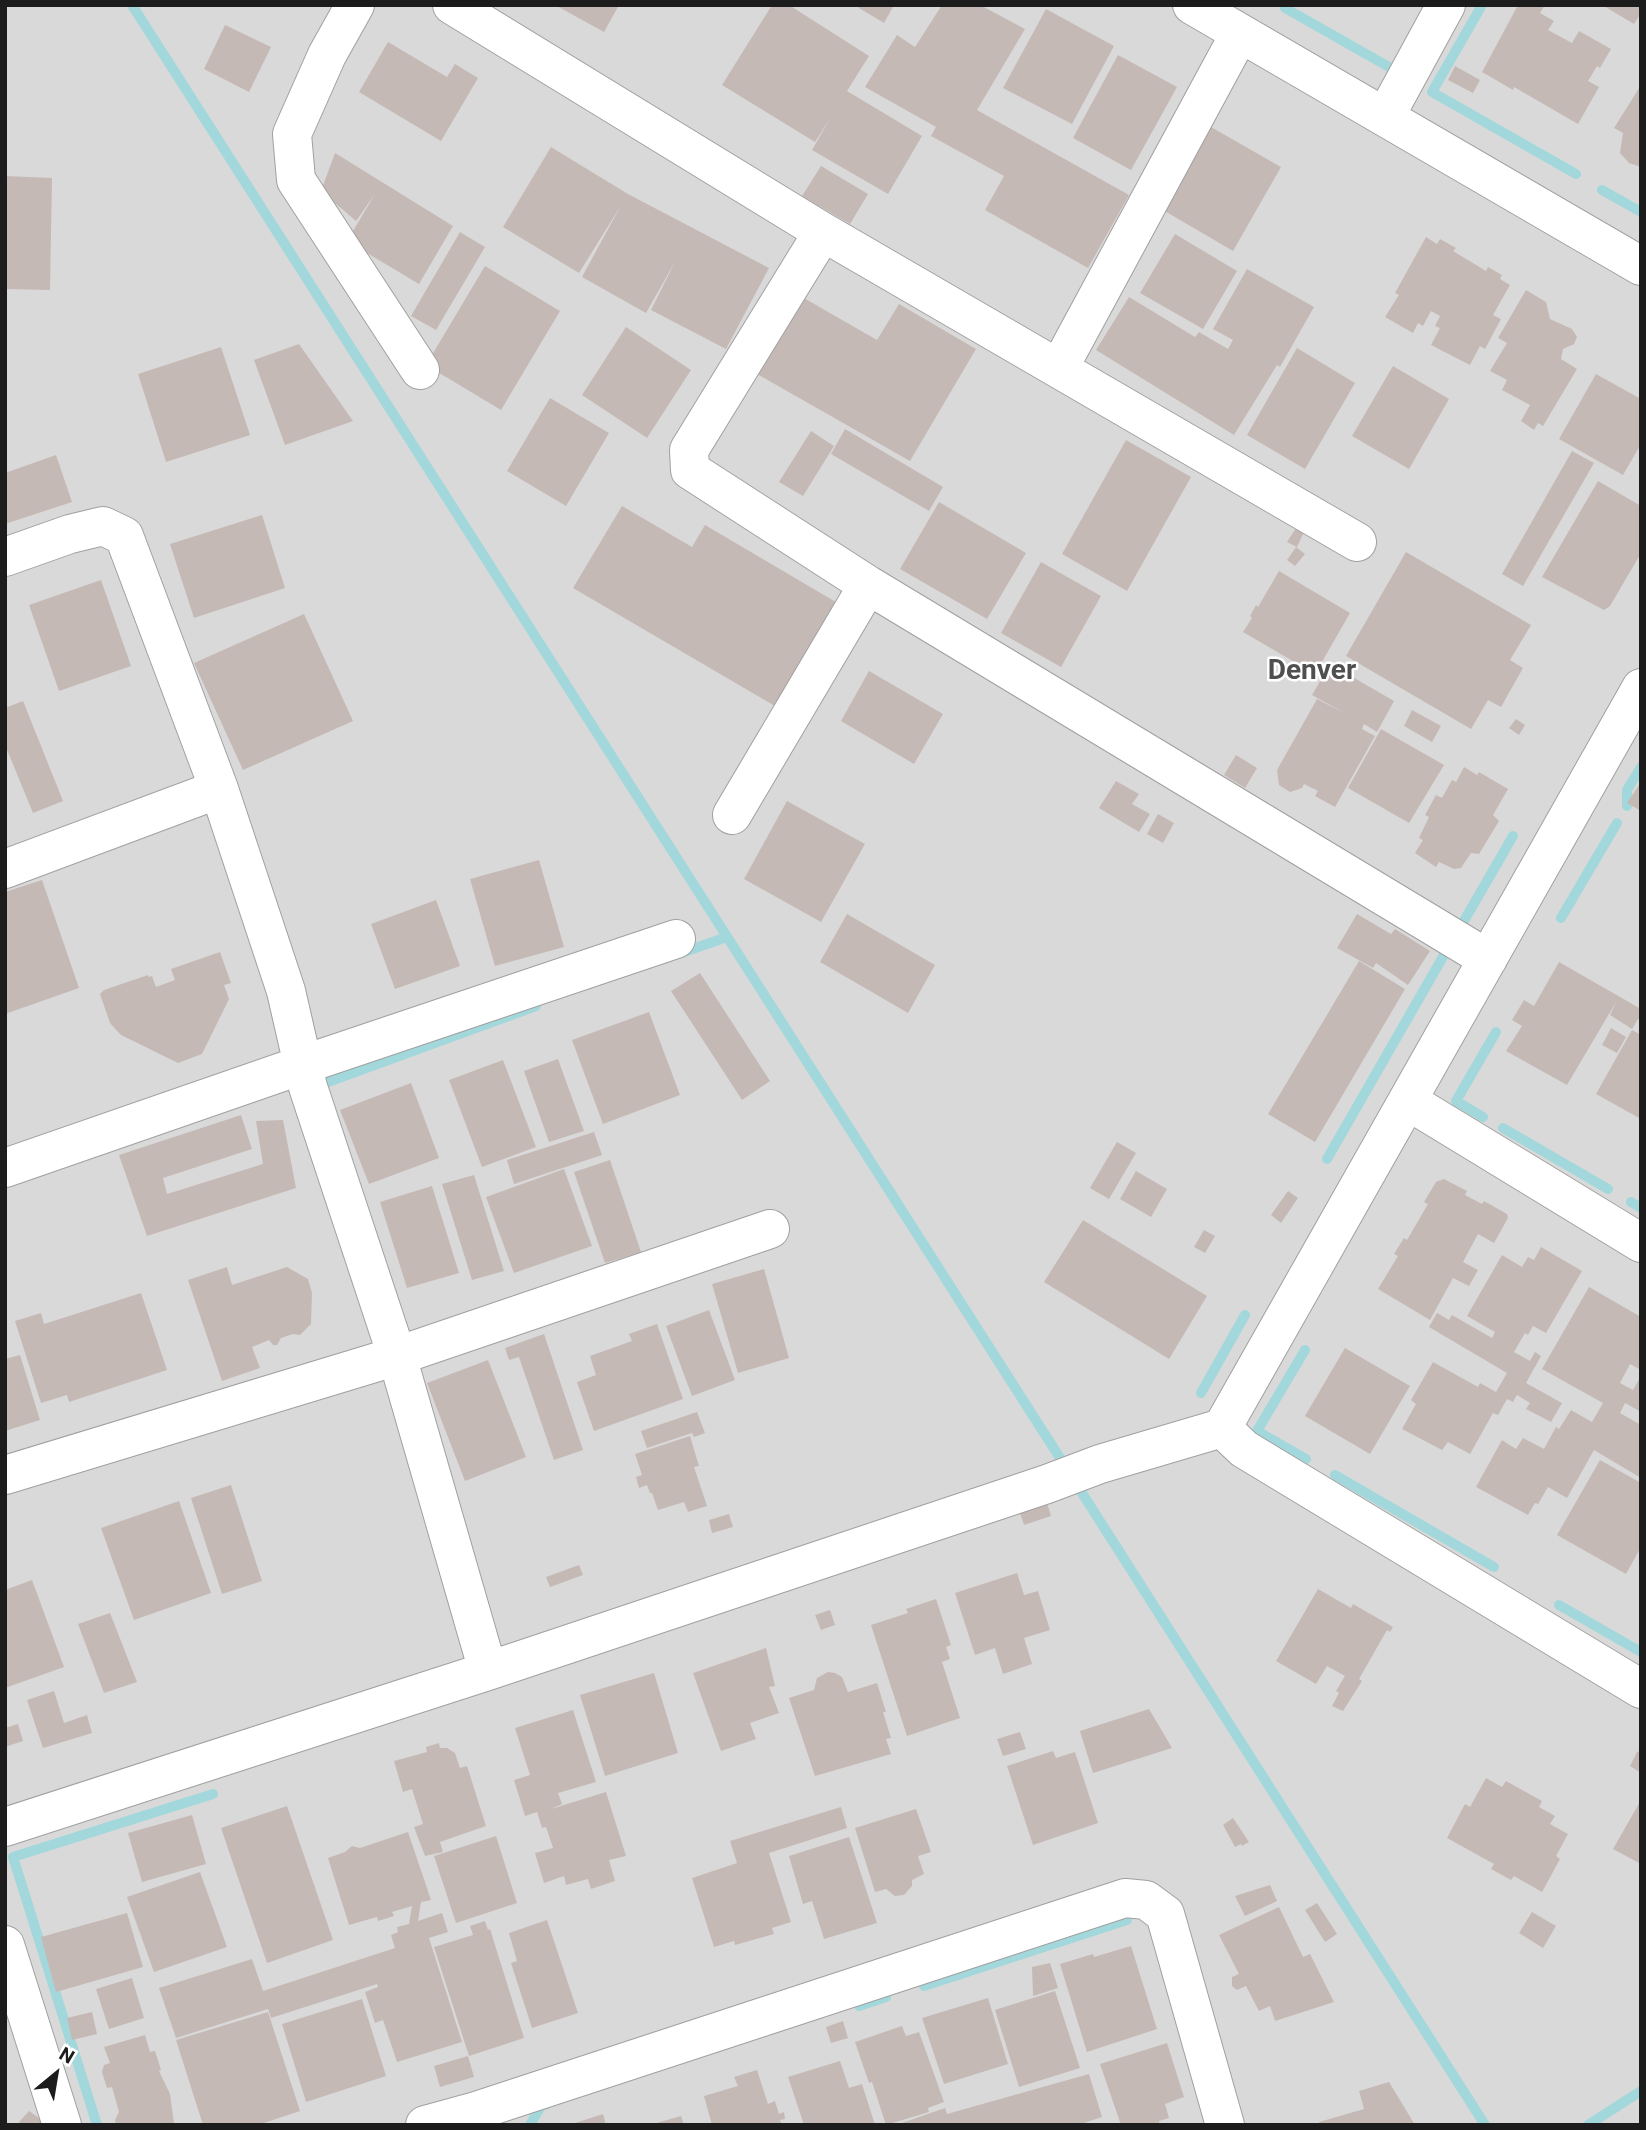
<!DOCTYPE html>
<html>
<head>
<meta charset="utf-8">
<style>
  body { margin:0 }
  #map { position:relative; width:1646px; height:2130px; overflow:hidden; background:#ede7e2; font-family:Roboto,sans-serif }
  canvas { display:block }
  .frame { position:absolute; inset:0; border:7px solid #1c1c1c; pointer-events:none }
  .north { position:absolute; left:21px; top:2039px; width:70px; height:70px; -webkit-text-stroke:5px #fff; paint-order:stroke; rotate:30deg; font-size:19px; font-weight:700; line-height:28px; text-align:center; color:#1c1c1c }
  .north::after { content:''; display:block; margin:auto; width:24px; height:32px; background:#1c1c1c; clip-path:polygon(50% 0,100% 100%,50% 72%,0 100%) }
</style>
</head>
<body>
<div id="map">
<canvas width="1646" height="2130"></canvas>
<div class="frame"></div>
<div class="north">N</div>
</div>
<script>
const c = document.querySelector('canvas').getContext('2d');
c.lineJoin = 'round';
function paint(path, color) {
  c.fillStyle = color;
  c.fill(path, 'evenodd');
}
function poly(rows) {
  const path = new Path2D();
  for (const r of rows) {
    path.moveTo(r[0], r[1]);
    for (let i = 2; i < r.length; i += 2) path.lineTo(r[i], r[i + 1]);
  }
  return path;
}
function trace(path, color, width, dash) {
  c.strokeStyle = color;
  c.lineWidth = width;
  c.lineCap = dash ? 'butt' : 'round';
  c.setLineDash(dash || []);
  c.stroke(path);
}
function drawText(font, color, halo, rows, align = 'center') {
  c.font = font + ' Roboto,sans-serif';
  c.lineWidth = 5;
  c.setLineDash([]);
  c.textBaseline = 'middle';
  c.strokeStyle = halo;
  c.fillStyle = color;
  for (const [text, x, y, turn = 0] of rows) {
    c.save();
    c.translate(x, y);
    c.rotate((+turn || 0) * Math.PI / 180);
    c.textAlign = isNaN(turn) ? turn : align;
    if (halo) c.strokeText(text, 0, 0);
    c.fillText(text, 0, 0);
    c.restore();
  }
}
const residential = poly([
  [5,5,1641,5,1641,2125,5,2125]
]);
const stream = poly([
  [132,5,1067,1469],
  [1482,5,1432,92,1576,174],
  [1285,8,1389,67],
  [1602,190,1641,212],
  [1627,806,1627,790,1641,767],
  [1561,918,1617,823],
  [1461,926,1513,836],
  [681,953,727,937],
  [317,1086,536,1006],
  [1483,1117,1456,1101,1496,1032],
  [1503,1128,1608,1189],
  [1327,1159,1444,955],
  [1631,1202,1641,1208],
  [1305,1350,1257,1431,1306,1459],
  [1201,1393,1245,1315],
  [1335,1475,1494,1567],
  [1075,1482,1485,2125],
  [1559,1605,1641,1652],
  [924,1986,1127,1920],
  [859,2006,886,1997],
  [97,2125,13,1857,213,1794],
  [530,2125,541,2106,547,2104],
  [1588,2125,1641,2091]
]);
const building = poly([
  [555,5,619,5,604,32],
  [772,5,789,5,869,56,847,91,922,136,888,194,812,150,831,117,815,142,722,85],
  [854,5,894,5,884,23],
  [942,5,980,5,1025,29,977,110,1129,195,1088,268,985,210,1004,176,931,136,936,127,865,87,897,35,915,47],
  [1518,5,1545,5,1540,13,1554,21,1548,30,1572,43,1579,31,1611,49,1600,68,1597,66,1588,81,1599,87,1578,124,1514,87,1513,90,1482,72],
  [1602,5,1641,5,1641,13,1634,24],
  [1046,9,1114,46,1072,124,1003,88],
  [225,25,271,47,249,92,204,69],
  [388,42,447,77,455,64,478,78,441,141,359,92],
  [1118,55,1177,87,1131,170,1073,138],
  [1455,66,1480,80,1473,93,1448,80],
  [1641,85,1641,167,1629,163,1620,153,1623,133,1614,128],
  [1211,127,1281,167,1233,251,1163,210],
  [551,147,628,194,769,268,726,349,651,310,676,260,646,313,582,277,620,207,579,273,503,227],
  [335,153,453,226,419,284,347,241,375,194,356,221,321,191],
  [821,166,868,194,850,224,802,196],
  [5,176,52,178,50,290,5,289],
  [460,232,485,247,436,330,411,316],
  [1175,234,1237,271,1203,329,1140,293],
  [1426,237,1437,244,1440,239,1456,248,1453,251,1486,271,1488,267,1502,275,1500,279,1510,285,1493,315,1501,319,1485,349,1480,346,1470,365,1431,345,1440,328,1435,326,1440,316,1431,311,1423,326,1418,323,1413,333,1385,317,1399,295,1395,293],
  [485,266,560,311,501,410,426,365],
  [1247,269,1314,307,1280,367,1277,365,1234,435,1096,350,1129,297,1195,337,1199,332,1228,349,1233,340,1213,329],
  [1526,290,1546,302,1550,319,1572,329,1577,337,1574,344,1563,349,1561,359,1577,369,1543,426,1538,423,1534,430,1521,421,1530,405,1502,390,1507,380,1490,371,1507,343,1498,338],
  [802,297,877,340,899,304,976,349,910,461,757,374],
  [626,327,691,370,647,438,582,395],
  [299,344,353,421,285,445,254,360],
  [221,347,250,435,166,462,138,374],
  [1297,348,1355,383,1305,469,1247,435],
  [1393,366,1449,399,1409,469,1352,436],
  [1596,374,1641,399,1641,444,1623,475,1559,439],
  [550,398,609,433,566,506,507,471],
  [845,429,943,487,929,511,831,454],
  [811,431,834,446,803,496,779,482],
  [1126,440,1191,477,1127,591,1062,554],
  [1572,451,1594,463,1523,586,1502,574],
  [56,455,72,502,5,524,5,473],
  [1598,481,1641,506,1641,553,1610,606,1604,610,1542,577],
  [939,502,1026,553,987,619,900,569],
  [622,506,692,547,705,525,841,605,780,709,573,588],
  [262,515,285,588,194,618,170,544],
  [1296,528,1304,532,1297,547,1287,542],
  [1296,547,1305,554,1295,566,1287,560],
  [1406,552,1531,625,1510,660,1523,668,1501,707,1488,700,1471,729,1346,656],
  [1041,562,1101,596,1061,667,1001,633],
  [1279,571,1350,613,1315,674,1243,632,1252,618,1250,616,1256,605,1258,607],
  [101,580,131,666,59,691,29,605],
  [304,614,353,721,243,770,194,663],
  [1330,664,1394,701,1377,732,1364,724,1362,729,1375,736,1335,807,1315,796,1318,791,1304,784,1302,788,1290,792,1279,785,1277,770,1317,699,1346,714,1312,695],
  [869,671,943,714,914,764,841,721],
  [23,701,63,801,33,813,5,745,5,708],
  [1412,710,1441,726,1432,742,1404,726],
  [1516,719,1525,725,1519,735,1509,728],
  [1381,729,1444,765,1409,823,1348,788],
  [1236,755,1257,768,1245,788,1224,775],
  [1464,767,1477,775,1479,772,1508,789,1493,815,1499,821,1479,854,1471,853,1461,868,1454,869,1439,862,1436,867,1415,853,1423,840,1419,838,1429,817,1425,815,1436,795,1442,798,1452,780,1456,782],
  [1116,781,1139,794,1132,804,1150,814,1139,832,1099,808],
  [1641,782,1641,811,1627,803],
  [787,801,865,844,821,922,744,879],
  [1158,814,1174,823,1163,843,1147,834],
  [539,860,564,947,495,966,470,879],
  [42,880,79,988,5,1014,5,892],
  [436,900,460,966,395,989,371,924],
  [847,914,935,965,908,1013,820,962],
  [1357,914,1391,934,1395,929,1430,951,1408,985,1376,963,1373,968,1337,948],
  [220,952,231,983,224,985,229,999,202,1054,178,1063,121,1035,110,1023,100,994,104,990,148,975,149,977,152,976,156,987,175,980,171,969],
  [1359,961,1405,989,1315,1142,1268,1114],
  [1559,962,1641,1009,1641,1020,1638,1019,1632,1029,1610,1015,1616,1002,1567,1085,1506,1051,1522,1026,1512,1020,1524,1000,1534,1006],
  [700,973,770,1081,742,1100,671,991],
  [649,1012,680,1095,603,1124,572,1040],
  [1611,1028,1626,1037,1617,1053,1602,1045],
  [1632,1030,1641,1035,1641,1119,1596,1094],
  [558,1059,584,1131,549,1142,524,1071],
  [503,1060,536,1147,482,1167,449,1080],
  [411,1083,439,1158,369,1184,340,1110],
  [241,1115,252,1149,163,1178,167,1194,263,1164,256,1121,283,1120,296,1188,147,1236,119,1155],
  [594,1132,602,1155,514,1184,507,1160],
  [1117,1142,1136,1153,1109,1199,1090,1188],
  [610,1160,641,1252,605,1263,574,1172],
  [564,1169,592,1246,514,1273,486,1197],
  [1136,1171,1167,1189,1151,1217,1120,1199],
  [474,1175,504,1271,472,1280,442,1184],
  [1444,1179,1467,1191,1465,1195,1482,1204,1484,1201,1507,1214,1508,1218,1494,1243,1478,1234,1463,1262,1478,1270,1469,1286,1453,1278,1430,1320,1378,1289,1398,1256,1394,1254,1404,1238,1407,1240,1428,1204,1424,1202,1436,1182],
  [432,1186,459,1273,407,1288,380,1202],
  [1288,1191,1298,1198,1281,1223,1271,1215],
  [1083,1220,1207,1296,1169,1359,1044,1282],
  [1204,1230,1215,1236,1205,1253,1194,1247],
  [1541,1247,1582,1271,1546,1333,1533,1326,1528,1335,1525,1333,1514,1352,1530,1361,1535,1352,1541,1356,1526,1383,1562,1403,1551,1422,1526,1409,1530,1403,1517,1395,1513,1402,1507,1399,1498,1415,1493,1413,1470,1454,1448,1442,1442,1450,1402,1429,1416,1404,1411,1400,1433,1362,1478,1387,1480,1383,1496,1392,1507,1373,1429,1327,1437,1313,1449,1320,1452,1315,1492,1338,1495,1332,1467,1316,1502,1255,1522,1267,1528,1257,1534,1260],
  [227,1267,232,1285,287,1267,308,1279,312,1293,311,1324,300,1335,293,1334,281,1338,277,1345,273,1345,269,1340,252,1347,260,1368,222,1381,188,1280],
  [764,1269,789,1358,738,1373,712,1284],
  [1589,1287,1641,1317,1641,1370,1630,1364,1620,1383,1633,1390,1641,1376,1641,1412,1625,1403,1620,1413,1641,1425,1641,1478,1594,1450,1567,1498,1548,1487,1538,1504,1535,1503,1528,1515,1476,1487,1502,1440,1516,1449,1523,1438,1544,1449,1556,1427,1559,1429,1571,1410,1592,1422,1603,1403,1542,1369],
  [141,1293,167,1370,69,1402,67,1395,41,1403,15,1321,41,1313,44,1324],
  [709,1310,735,1380,692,1396,666,1326],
  [657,1324,683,1399,594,1431,577,1382,596,1375,590,1356,632,1341,629,1334],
  [544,1334,583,1450,554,1460,519,1357,509,1360,505,1348],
  [1345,1348,1410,1386,1370,1454,1305,1416],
  [20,1355,40,1420,5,1431,5,1359],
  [488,1360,526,1457,465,1481,427,1383],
  [697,1412,705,1433,694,1437,692,1433,647,1448,641,1431],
  [690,1436,699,1466,694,1467,707,1506,688,1512,684,1502,658,1510,652,1493,650,1493,647,1485,639,1488,636,1477,642,1475,635,1454],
  [1600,1460,1641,1483,1641,1547,1626,1574,1557,1535],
  [231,1485,262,1581,222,1594,191,1498],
  [179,1501,211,1593,134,1620,101,1528],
  [1047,1503,1051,1516,1024,1525,1020,1513],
  [729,1514,733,1527,712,1533,709,1520],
  [579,1565,583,1575,550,1587,546,1577],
  [1017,1573,1024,1595,1038,1591,1050,1630,1024,1638,1032,1664,1003,1674,995,1648,975,1655,955,1593],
  [32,1580,64,1667,5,1688,5,1590],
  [1318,1589,1351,1608,1353,1604,1393,1627,1390,1632,1387,1630,1359,1679,1362,1681,1343,1711,1332,1706,1339,1693,1336,1691,1345,1676,1327,1666,1316,1684,1276,1661],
  [936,1599,951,1645,946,1647,950,1659,942,1662,960,1718,907,1736,871,1625,908,1613,906,1609],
  [830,1610,835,1625,821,1630,815,1615],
  [110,1613,137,1682,104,1693,78,1624],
  [766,1648,775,1686,769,1687,779,1713,750,1723,756,1739,721,1751,693,1673],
  [828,1672,835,1673,842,1677,848,1692,877,1683,886,1712,883,1712,891,1738,886,1739,891,1754,815,1776,789,1698,814,1690,817,1678],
  [654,1673,678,1753,605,1776,580,1695],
  [54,1691,64,1723,87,1715,92,1733,43,1748,27,1700],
  [1149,1709,1172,1748,1093,1773,1080,1731],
  [573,1710,596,1782,558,1793,562,1804,551,1809,606,1792,626,1856,609,1860,615,1881,591,1889,588,1879,566,1885,564,1876,544,1883,535,1853,553,1848,546,1827,542,1828,537,1812,525,1816,514,1780,530,1775,515,1728],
  [18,1724,23,1741,5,1747,5,1728],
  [1020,1732,1026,1749,1003,1756,997,1739],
  [439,1743,440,1748,447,1748,455,1753,460,1768,467,1766,486,1826,440,1842,443,1852,425,1856,414,1827,423,1824,412,1789,403,1792,394,1761,427,1752,426,1747],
  [1053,1751,1056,1758,1075,1752,1098,1823,1033,1845,1007,1766],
  [1641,1751,1641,1773,1630,1766,1637,1752],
  [1486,1778,1502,1787,1506,1781,1542,1801,1539,1807,1555,1816,1550,1824,1568,1834,1556,1856,1560,1859,1542,1892,1514,1876,1511,1880,1491,1869,1494,1864,1447,1838,1465,1804,1470,1807],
  [1641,1800,1641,1864,1613,1849],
  [287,1806,333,1940,267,1963,221,1828],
  [841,1807,847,1828,769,1853,791,1922,772,1928,774,1934,735,1945,734,1941,714,1947,692,1878,737,1863,730,1841],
  [916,1809,931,1852,918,1856,924,1874,912,1880,912,1886,904,1895,895,1896,886,1889,875,1892,855,1828],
  [192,1815,206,1864,142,1882,128,1833],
  [1233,1818,1249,1842,1242,1846,1241,1844,1235,1847,1223,1825],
  [408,1832,431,1900,421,1902,418,1921,442,1913,448,1932,429,1938,462,2042,397,2062,383,2020,375,2023,365,1992,378,1987,377,1984,271,2018,268,2009,176,2038,159,1988,252,1959,263,1991,395,1948,391,1935,398,1932,397,1927,409,1924,412,1906,392,1912,394,1916,378,1921,377,1917,349,1925,328,1858,345,1852,352,1846,360,1848],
  [496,1836,517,1903,456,1923,434,1856],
  [849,1837,877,1923,824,1939,812,1901,803,1904,789,1856],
  [200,1872,227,1947,154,1972,127,1897],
  [1270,1885,1277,1901,1245,1916,1235,1896],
  [1317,1903,1337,1934,1325,1942,1305,1910],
  [1279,1907,1303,1957,1310,1954,1334,2002,1275,2021,1270,2006,1259,2011,1246,1986,1237,1990,1232,1986,1232,1977,1239,1974,1219,1935],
  [1532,1912,1556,1926,1543,1948,1519,1933],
  [127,1913,143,1967,56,1992,41,1937],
  [547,1920,578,2013,532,2028,511,1963,517,1961,509,1933],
  [485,1921,488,1930,490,1929,524,2038,469,2056,434,1947,473,1935,470,1926],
  [1131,1946,1157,2029,1087,2052,1060,1964,1093,1954,1094,1957],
  [1050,1963,1058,1988,1033,1996,1032,1967],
  [132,1978,144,2018,109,2029,96,1989],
  [1055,1991,1080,2068,1019,2087,995,2010],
  [988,1998,1008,2064,944,2084,922,2018],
  [362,1999,386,2076,306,2102,282,2024],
  [92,2012,97,2034,72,2040,67,2018],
  [268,2012,300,2111,258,2125,203,2125,176,2040],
  [843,2021,848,2038,831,2043,826,2027],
  [902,2026,906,2036,919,2032,944,2102,928,2108,929,2112,886,2125,872,2082,869,2083,855,2042],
  [145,2035,150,2052,155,2051,161,2070,159,2071,170,2094,174,2124,116,2125,115,2120,119,2112,112,2087,107,2088,102,2072,104,2065,110,2063,104,2047],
  [1167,2043,1184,2097,1165,2104,1169,2118,1159,2121,1160,2125,1121,2125,1100,2064],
  [468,2056,474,2077,440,2087,434,2066],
  [840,2061,849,2088,862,2084,875,2125,804,2125,788,2077],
  [757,2070,768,2104,775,2101,779,2114,784,2112,785,2119,780,2120,782,2125,712,2125,704,2096,738,2086,734,2077],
  [1089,2074,1102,2117,1078,2125,896,2125,945,2108,947,2114],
  [1389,2082,1415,2125,1320,2125,1319,2122,1364,2109,1359,2091],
  [29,2111,46,2123,45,2125,22,2125,19,2122],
  [603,2114,606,2125,572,2125,572,2124],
  [681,2116,684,2125,653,2125,653,2124]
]);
const minor = poly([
  [355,5,327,55,292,134,296,180,420,370],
  [452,5,823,232,1357,542],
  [1192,5,1641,266],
  [1385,117,1446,5],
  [823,232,689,450,690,470,868,585,1488,959],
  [1059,368,1240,33],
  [5,557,70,534,103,526,124,536,219,789,286,991,308,1087,397,1356,488,1671],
  [732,815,868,585],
  [5,869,219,789],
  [1408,1101,1641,1243],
  [5,1168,302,1065,676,939],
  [1222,1428,1244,1449,1641,1689],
  [5,1475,397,1356,770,1229],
  [5,1827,488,1671,1047,1484,1100,1464,1222,1428,1641,688],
  [5,1945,62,2125],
  [425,2125,476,2111,1125,1898,1146,1900,1165,1914,1225,2125]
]);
const districtNames = [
  ["Denver",1312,672]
];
paint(residential, '#dad9d9');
trace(stream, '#a2d8db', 10);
paint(building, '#c5b9b5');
trace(minor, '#a0a0a0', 40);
trace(minor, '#fff', 38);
drawText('bold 28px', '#4f4f4f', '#fff', districtNames);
</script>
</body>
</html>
